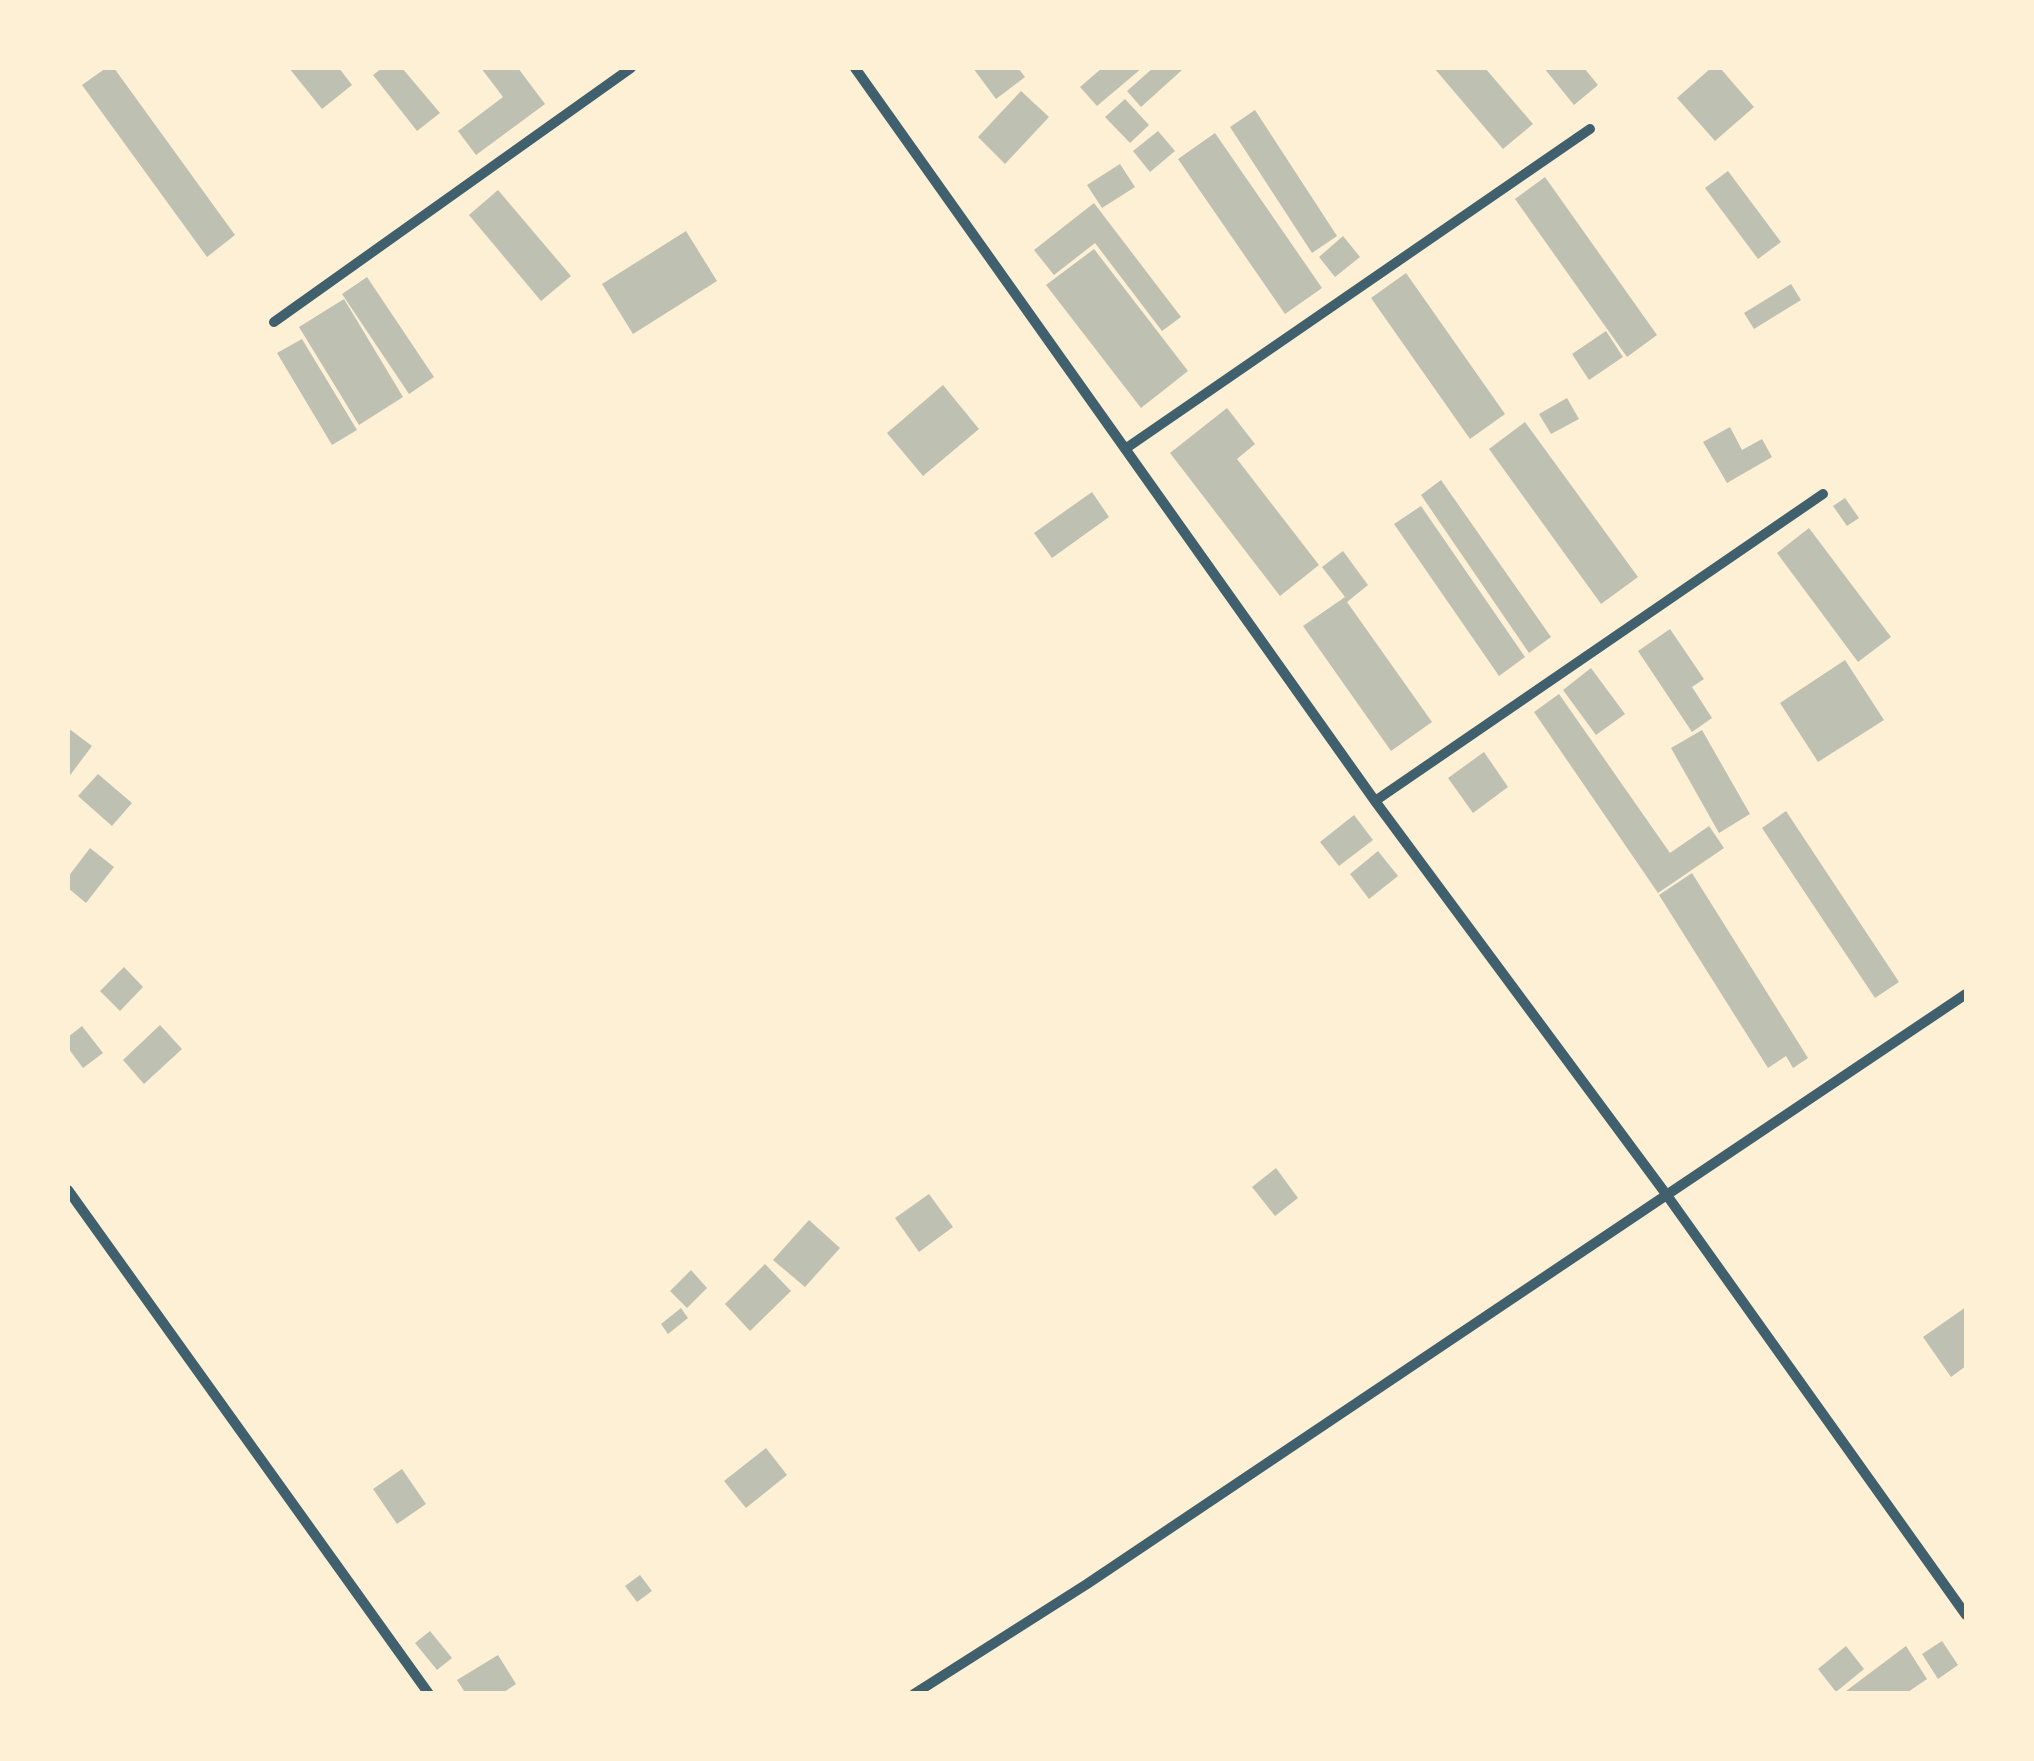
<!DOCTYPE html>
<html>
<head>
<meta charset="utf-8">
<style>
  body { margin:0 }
  #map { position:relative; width:2034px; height:1761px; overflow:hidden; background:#fdf0d5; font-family:"Alegreya Sans",sans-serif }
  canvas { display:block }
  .frame { position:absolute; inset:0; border:70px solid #fdf0d5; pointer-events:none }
</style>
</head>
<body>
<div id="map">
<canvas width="2034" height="1761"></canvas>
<div class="frame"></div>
</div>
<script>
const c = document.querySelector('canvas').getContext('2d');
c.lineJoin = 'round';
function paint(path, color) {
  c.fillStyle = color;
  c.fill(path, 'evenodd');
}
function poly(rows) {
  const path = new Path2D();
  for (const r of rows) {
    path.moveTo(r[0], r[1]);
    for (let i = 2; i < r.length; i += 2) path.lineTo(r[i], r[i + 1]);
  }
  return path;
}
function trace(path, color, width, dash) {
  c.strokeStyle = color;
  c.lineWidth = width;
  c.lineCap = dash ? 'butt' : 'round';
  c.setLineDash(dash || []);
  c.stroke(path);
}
const building = poly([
  [106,68,114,68,235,235,207,257,82,85],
  [289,68,339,68,352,85,322,109],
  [382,68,402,68,440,113,417,131,373,75],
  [481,68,518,68,545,104,476,155,458,131,503,97],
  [973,68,1018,68,1025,77,996,99],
  [1102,68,1142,68,1097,106,1080,87],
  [1153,68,1180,68,1182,70,1141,107,1127,91],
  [1434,68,1485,68,1533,124,1503,149],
  [1544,68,1584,68,1598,85,1574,105],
  [1711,68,1720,68,1754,107,1715,141,1677,98],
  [1021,91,1049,117,1005,164,978,137],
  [1125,99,1149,125,1130,143,1105,117],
  [1255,110,1337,236,1312,253,1230,127],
  [1158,131,1175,151,1150,172,1133,151],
  [1215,133,1322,288,1285,314,1178,159],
  [1120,164,1135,187,1102,208,1087,185],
  [1728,171,1781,242,1758,259,1705,188],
  [1545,177,1657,335,1627,357,1515,199],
  [498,190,571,276,541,301,469,215],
  [1094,203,1181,317,1162,331,1095,243,1054,275,1034,250],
  [686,231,717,281,633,334,602,284],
  [1343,236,1360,257,1335,277,1319,257],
  [1094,249,1188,371,1141,408,1046,285],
  [1406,273,1505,414,1470,439,1371,298],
  [367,277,434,377,409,394,342,294],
  [1791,284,1801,300,1754,329,1744,313],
  [344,299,403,397,359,425,299,327],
  [1606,331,1623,357,1589,380,1572,354],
  [302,339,357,430,332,445,277,353],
  [943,385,979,429,923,476,887,433],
  [1567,398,1579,419,1551,434,1539,414],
  [1227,408,1255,444,1237,459,1319,565,1280,596,1170,453],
  [1525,422,1638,577,1601,604,1489,449],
  [1730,427,1742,450,1762,439,1772,457,1727,483,1703,442],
  [1441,480,1551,637,1529,653,1421,495],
  [1092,492,1109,517,1052,558,1034,533],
  [1845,498,1859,518,1847,526,1833,506],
  [1421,506,1525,657,1499,676,1394,524],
  [1809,528,1891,637,1858,662,1777,553],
  [1343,551,1368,585,1347,602,1432,722,1391,751,1303,626,1345,597,1322,567],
  [1670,629,1704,679,1692,687,1712,718,1692,732,1638,651],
  [1845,660,1884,720,1818,762,1780,703],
  [1591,668,1625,714,1596,735,1563,690],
  [1559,694,1670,853,1709,826,1724,848,1658,893,1534,712],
  [68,728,92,746,68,778],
  [1702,730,1750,814,1719,833,1671,748],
  [1484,752,1508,787,1473,813,1448,778],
  [98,774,132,803,112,826,78,796],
  [1786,811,1899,982,1875,998,1762,828],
  [1354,815,1373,840,1339,866,1320,842],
  [90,848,114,867,86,903,68,888,68,877],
  [1378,851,1398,876,1369,899,1350,874],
  [1692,873,1808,1058,1793,1068,1786,1056,1768,1068,1659,895],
  [124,967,143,987,120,1011,100,991],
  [160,1025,182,1049,144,1084,123,1060],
  [82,1026,103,1053,83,1068,68,1048,68,1037],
  [1276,1168,1298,1198,1275,1216,1252,1187],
  [929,1194,953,1227,919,1252,895,1218],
  [809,1220,840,1248,805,1287,773,1260],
  [765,1264,791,1291,750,1331,725,1304],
  [691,1270,707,1288,687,1308,670,1291],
  [1966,1307,1966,1366,1951,1377,1923,1337],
  [681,1308,688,1318,668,1334,661,1324],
  [766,1448,787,1475,746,1508,724,1481],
  [402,1469,426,1504,397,1524,373,1489],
  [640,1575,652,1591,637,1602,625,1586],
  [430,1631,452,1658,437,1670,415,1643],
  [1942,1641,1958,1665,1938,1679,1922,1654],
  [1846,1646,1864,1669,1836,1692,1818,1669],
  [1906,1646,1927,1679,1905,1694,1842,1694],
  [498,1655,516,1684,501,1694,466,1694,457,1680]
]);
const minor = poly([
  [855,68,1375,801,1666,1194,1966,1615],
  [274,322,631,68],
  [1125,449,1590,129],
  [1375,801,1823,494],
  [68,1190,429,1694],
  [914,1694,1087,1584,1966,994]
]);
paint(building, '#bec0b2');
trace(minor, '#3f606c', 10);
</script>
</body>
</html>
